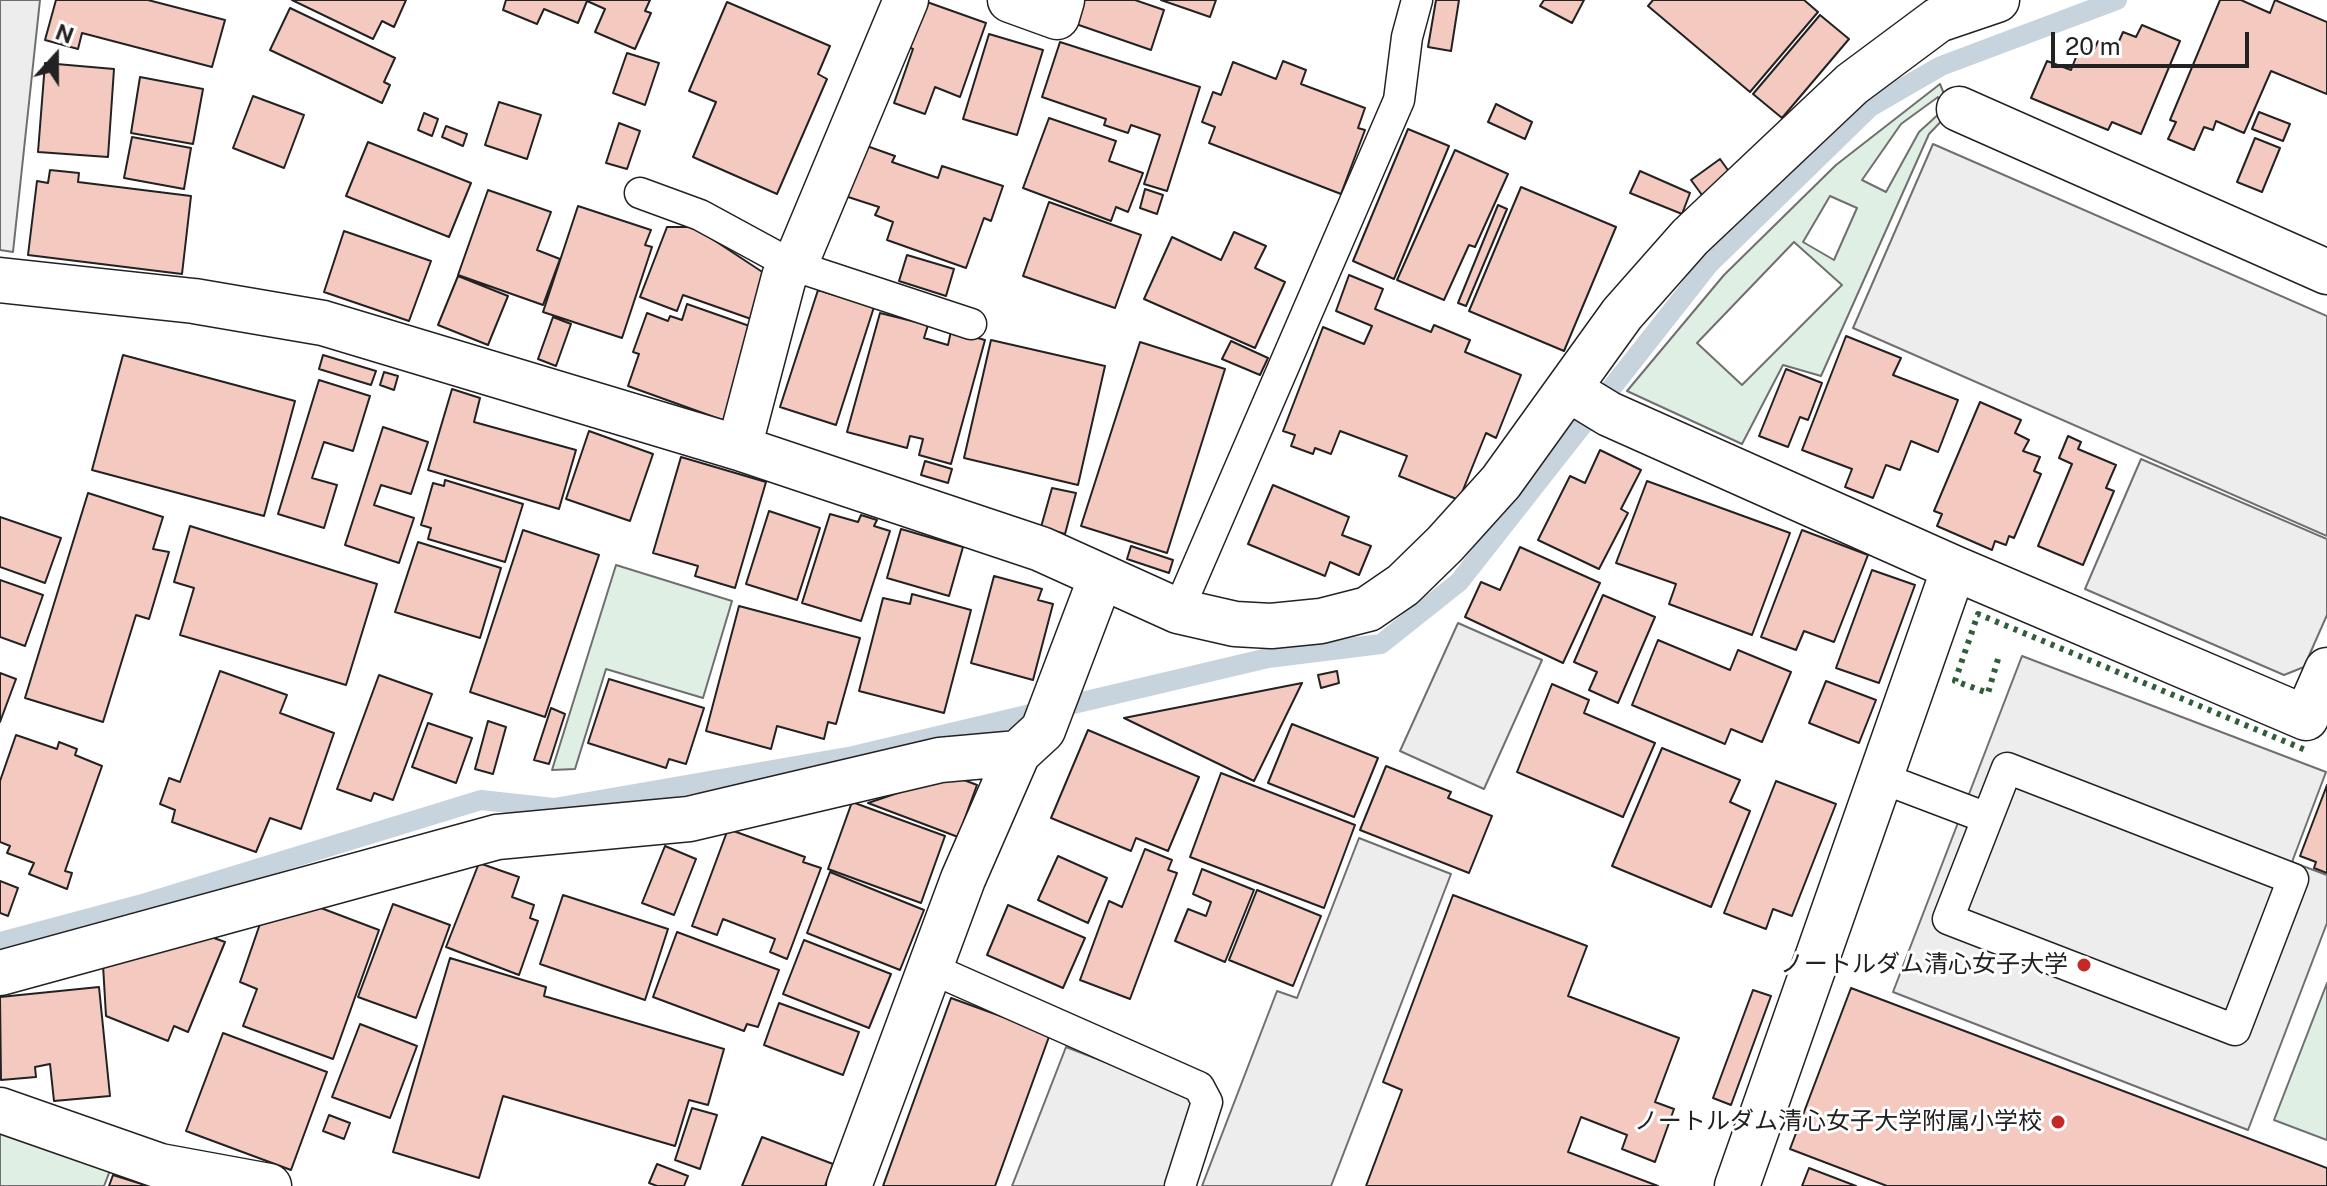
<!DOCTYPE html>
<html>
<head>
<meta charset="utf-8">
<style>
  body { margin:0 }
  #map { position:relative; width:2327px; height:1186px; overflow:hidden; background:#fff; font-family:"Public Sans",sans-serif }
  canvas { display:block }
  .north { position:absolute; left:16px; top:16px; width:80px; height:80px; -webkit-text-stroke:6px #fff; paint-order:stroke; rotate:21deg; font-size:22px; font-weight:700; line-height:32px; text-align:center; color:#222 }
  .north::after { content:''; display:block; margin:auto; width:28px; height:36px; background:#222; clip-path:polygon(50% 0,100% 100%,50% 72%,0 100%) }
  .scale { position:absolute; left:2051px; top:32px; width:198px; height:36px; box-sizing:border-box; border:4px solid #222; border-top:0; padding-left:10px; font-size:24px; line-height:28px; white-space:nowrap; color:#222; -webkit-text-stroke:6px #fff; paint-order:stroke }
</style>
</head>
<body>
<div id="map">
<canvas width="2327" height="1186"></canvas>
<div class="north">N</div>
<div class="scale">20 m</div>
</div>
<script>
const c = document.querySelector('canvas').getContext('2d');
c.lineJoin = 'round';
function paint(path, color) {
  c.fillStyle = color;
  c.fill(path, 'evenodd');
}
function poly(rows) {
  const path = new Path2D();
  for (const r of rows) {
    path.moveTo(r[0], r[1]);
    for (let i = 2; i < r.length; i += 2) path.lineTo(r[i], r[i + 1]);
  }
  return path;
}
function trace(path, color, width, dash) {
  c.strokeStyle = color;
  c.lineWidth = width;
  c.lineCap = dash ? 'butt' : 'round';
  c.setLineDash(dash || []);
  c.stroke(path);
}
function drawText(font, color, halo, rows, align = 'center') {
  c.font = font + ' "Public Sans","Noto Sans JP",sans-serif';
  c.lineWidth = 6;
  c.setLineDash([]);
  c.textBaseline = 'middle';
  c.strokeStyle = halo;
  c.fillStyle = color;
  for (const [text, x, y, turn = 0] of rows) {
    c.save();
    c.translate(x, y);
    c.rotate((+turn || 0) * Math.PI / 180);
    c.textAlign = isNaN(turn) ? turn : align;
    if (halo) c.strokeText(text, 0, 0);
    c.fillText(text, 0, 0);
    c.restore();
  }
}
const green = poly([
  [1940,84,1951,111,1929,134,1821,376,1783,365,1742,444,1627,391,1724,275,1836,165,1940,84],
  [1938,97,1942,111,1919,132,1886,192,1862,180,1901,124,1938,97],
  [1830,196,1857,208,1834,260,1803,242,1830,196],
  [1794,242,1842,285,1742,385,1697,343,1794,242],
  [616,565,732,601,703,698,606,669,575,769,552,770,616,565],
  [2327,983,2327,1140,2274,1120,2327,983],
  [0,1129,111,1168,104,1186,0,1186,0,1129]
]);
const parking = poly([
  [0,0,40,0,13,252,0,250,0,0],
  [1933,144,2327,316,2327,536,1853,328,1933,144],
  [2141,459,2327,539,2327,615,2304,667,2284,675,2085,589,2141,459],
  [1458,623,1542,660,1484,789,1400,751,1458,623],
  [2022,656,2326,772,2292,862,2327,875,2327,923,2248,1130,1893,992,2022,656],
  [1359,838,1451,874,1331,1186,1202,1186,1277,991,1297,998,1359,838],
  [1066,1047,1191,1095,1194,1108,1169,1186,1012,1186,1066,1047]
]);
const stream = poly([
  [0,942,139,905,481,800,554,808,853,756,1268,658,1381,644,1459,582,1709,264,1870,107,1941,66,2117,0]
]);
const building = poly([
  [56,0,148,0,225,20,212,67,82,33,78,49,45,40,56,0],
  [292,0,406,0,394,27,382,21,373,39,292,0],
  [506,0,650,0,645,11,651,13,635,49,595,32,605,9,587,1,578,23,544,9,537,24,503,10,506,0],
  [1081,0,1135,0,1164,10,1151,50,1073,23,1081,0],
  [1161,0,1216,0,1210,17,1161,0],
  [1436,0,1459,0,1451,51,1428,47,1436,0],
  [1544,0,1584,0,1572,23,1540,6,1544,0],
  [1653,0,1804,0,1818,12,1750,92,1648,6,1653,0],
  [2220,0,2241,0,2270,13,2275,0,2327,22,2327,94,2271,71,2244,133,2216,121,2213,130,2204,127,2194,150,2168,139,2176,122,2170,120,2220,0],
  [727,2,830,46,818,74,827,79,777,194,693,157,716,102,689,91,727,2],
  [927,2,986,23,960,97,935,87,925,114,894,103,913,49,903,45,921,17,927,2],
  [290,8,395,58,384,82,390,85,382,103,270,50,290,8],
  [1820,15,1849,39,1782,118,1753,94,1820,15],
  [2142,25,2180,41,2141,134,2112,122,2108,130,2031,98,2047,61,2071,70,2080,47,2093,52,2098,41,2116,48,2123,32,2136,37,2142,25],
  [989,34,1043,50,1017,135,963,119,989,34],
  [1060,42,1200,87,1167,191,1144,184,1160,135,1131,125,1128,133,1104,125,1106,119,1042,97,1060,42],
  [627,53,659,63,645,105,613,93,627,53],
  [1283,61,1306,70,1301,84,1365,108,1358,128,1365,130,1341,194,1209,143,1215,127,1202,122,1213,92,1221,95,1233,62,1276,79,1283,61],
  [45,63,114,69,108,157,38,152,45,63],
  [140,77,203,89,193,144,131,133,140,77],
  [253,96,304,115,284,168,233,148,253,96],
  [499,102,541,115,527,159,485,145,499,102],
  [1496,104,1532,122,1525,139,1488,122,1496,104],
  [2259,112,2290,124,2283,141,2252,129,2259,112],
  [424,113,438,119,432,136,418,130,424,113],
  [1049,118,1116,141,1109,161,1143,173,1128,212,1116,207,1111,221,1023,188,1049,118],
  [619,123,640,131,627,169,606,163,619,123],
  [446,126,467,134,463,146,442,137,446,126],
  [1408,129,1449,146,1394,279,1353,261,1408,129],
  [132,137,191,148,184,189,124,178,132,137],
  [2255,138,2280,148,2262,192,2237,182,2255,138],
  [368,142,471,183,449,237,346,196,368,142],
  [864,145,895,156,892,162,938,178,942,166,1003,186,991,221,984,218,966,268,887,240,893,222,875,215,879,207,845,196,864,145],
  [1455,150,1508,174,1475,247,1469,245,1444,300,1397,280,1455,150],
  [1720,159,1730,173,1702,195,1691,180,1720,159],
  [50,170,79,173,78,182,191,196,182,274,28,255,37,181,48,183,50,170],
  [1640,171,1690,193,1682,214,1630,193,1640,171],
  [1521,187,1616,227,1564,351,1469,311,1521,187],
  [1145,189,1163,195,1157,214,1140,208,1145,189],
  [488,190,551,212,537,250,560,259,543,305,458,275,488,190],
  [1049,202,1141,235,1115,308,1023,276,1049,202],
  [1498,205,1507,209,1466,306,1458,303,1498,205],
  [578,206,651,230,645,245,652,247,622,338,543,312,578,206],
  [667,227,694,227,770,277,754,320,683,295,677,311,640,297,667,227],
  [344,231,431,261,409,321,324,292,344,231],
  [1234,232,1266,246,1255,268,1285,282,1255,348,1144,299,1172,237,1221,260,1234,232],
  [907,255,954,269,946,296,899,281,907,255],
  [1349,275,1383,289,1375,309,1431,332,1434,325,1470,340,1465,352,1521,375,1496,438,1486,433,1459,500,1399,476,1407,456,1340,431,1331,454,1315,448,1313,454,1291,446,1295,435,1283,431,1323,327,1364,344,1372,326,1336,311,1349,275],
  [458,276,508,296,488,345,438,325,458,276],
  [818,290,874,307,836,425,780,407,818,290],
  [687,304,758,329,725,421,628,386,639,354,633,352,647,313,668,321,670,316,682,320,687,304],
  [880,313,928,325,924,338,948,345,951,331,985,340,951,464,919,455,923,439,910,436,907,448,847,432,880,313],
  [553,317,571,324,556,366,538,359,553,317],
  [1846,336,1901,358,1893,375,1958,400,1938,452,1911,441,1900,470,1886,465,1873,498,1845,487,1852,469,1802,450,1846,336],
  [991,340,1105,366,1078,485,964,458,991,340],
  [1231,341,1268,358,1260,375,1222,359,1231,341],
  [1140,342,1225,369,1167,553,1081,526,1140,342],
  [123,355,295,401,264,516,92,470,123,355],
  [323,355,376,371,371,385,319,369,323,355],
  [1786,369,1822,383,1808,420,1800,417,1788,447,1759,436,1786,369],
  [384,372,398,376,394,390,380,385,384,372],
  [319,380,370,396,353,451,324,442,312,478,337,485,324,528,278,514,319,380],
  [452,389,480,398,474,422,576,450,559,509,428,470,452,389],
  [1980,402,2021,420,2015,433,2029,440,2023,451,2040,457,2034,471,2041,474,2014,538,2009,536,2006,545,1995,541,1992,550,1937,526,1942,514,1934,511,1980,402],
  [383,427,428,442,411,494,381,485,374,505,414,518,399,563,345,545,383,427],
  [589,431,653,454,630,521,566,499,589,431],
  [2068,436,2081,442,2078,449,2116,465,2106,488,2114,491,2083,565,2038,546,2072,464,2059,458,2068,436],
  [1600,450,1641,470,1621,509,1628,513,1599,569,1538,540,1570,476,1585,483,1600,450],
  [681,457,766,482,735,588,695,576,698,566,653,553,681,457],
  [925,461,952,469,948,483,921,475,925,461],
  [445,480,523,504,505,562,428,539,431,528,421,525,433,483,444,486,445,480],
  [1647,481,1790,533,1752,635,1669,604,1676,584,1616,563,1647,481],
  [1273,485,1349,517,1342,535,1371,546,1359,575,1330,562,1325,576,1248,544,1273,485],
  [1052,488,1076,493,1065,534,1041,527,1052,488],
  [88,493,163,517,153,549,169,552,149,619,136,615,103,722,25,698,88,493],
  [769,511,820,528,797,600,746,584,769,511],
  [830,514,858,522,861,515,877,520,874,526,890,531,861,621,802,603,830,514],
  [0,517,61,538,45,583,0,567,0,517],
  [190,526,377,584,346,685,180,635,194,588,174,582,190,526],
  [901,529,963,547,949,596,887,578,901,529],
  [523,530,599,555,545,717,470,692,523,530],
  [1802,530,1868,555,1834,642,1804,631,1796,650,1761,637,1802,530],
  [418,542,501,568,480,638,395,612,418,542],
  [1131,546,1173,560,1169,573,1127,559,1131,546],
  [1520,547,1600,583,1563,663,1465,617,1481,582,1500,590,1520,547],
  [1872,570,1915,585,1879,683,1836,668,1872,570],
  [994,576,1042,589,1038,600,1053,604,1033,680,971,663,994,576],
  [0,580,43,595,25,646,0,637,0,580],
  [912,594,971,610,944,713,859,691,883,598,910,604,912,594],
  [1603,595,1655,617,1618,703,1589,690,1597,672,1574,662,1603,595],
  [739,606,860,638,836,724,828,722,824,739,777,726,771,749,706,731,739,606],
  [1658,640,1730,670,1738,650,1791,672,1762,742,1731,729,1725,744,1632,705,1658,640],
  [220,671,287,695,280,713,334,733,301,829,270,818,256,852,172,822,175,810,160,804,169,778,180,782,220,671],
  [1337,671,1339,683,1321,688,1318,675,1337,671],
  [0,673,16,679,0,722,0,673],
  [379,675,432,694,393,800,374,793,371,801,337,789,379,675],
  [609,679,704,708,686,764,669,759,666,768,588,743,609,679],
  [1826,681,1876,700,1859,743,1809,723,1826,681],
  [1302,683,1254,781,1124,718,1302,683],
  [1552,684,1589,700,1584,713,1655,743,1623,817,1517,772,1552,684],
  [551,708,565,714,549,764,534,760,551,708],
  [488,721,506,727,493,774,475,769,488,721],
  [428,723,472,738,456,783,412,767,428,723],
  [1292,724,1378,758,1354,817,1268,783,1292,724],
  [1088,730,1199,777,1168,851,1136,838,1131,851,1051,818,1088,730],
  [16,735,57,749,59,742,77,749,75,755,102,766,65,871,72,873,67,889,29,874,34,863,7,853,10,846,0,842,0,781,16,735],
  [1662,748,1740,780,1730,802,1750,811,1711,907,1612,866,1662,748],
  [1386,766,1451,792,1448,798,1492,816,1469,873,1360,830,1386,766],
  [1221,773,1355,825,1324,908,1190,857,1221,773],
  [951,775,977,785,958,837,868,803,951,775],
  [1776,781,1836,804,1792,916,1773,909,1766,929,1724,913,1776,781],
  [2327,785,2327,873,2314,868,2316,862,2300,856,2327,785],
  [852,802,945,836,921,903,828,869,852,802],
  [728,829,805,857,803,862,821,868,787,959,770,952,775,939,723,919,717,935,692,926,728,829],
  [665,846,696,859,674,915,642,903,665,846],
  [1145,849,1172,860,1168,870,1177,873,1130,999,1080,980,1109,901,1122,907,1145,849],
  [1058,856,1107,878,1088,923,1038,900,1058,856],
  [479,863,519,877,512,897,534,905,530,918,538,921,519,975,446,947,479,863],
  [1202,869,1254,890,1225,962,1175,941,1188,909,1206,916,1211,902,1193,894,1202,869],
  [830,872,924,910,900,970,807,933,830,872],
  [0,881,18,888,8,916,0,913,0,881],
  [1257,890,1321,916,1293,986,1229,960,1257,890],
  [563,895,668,929,645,1000,540,964,563,895],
  [1453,895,1587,946,1568,996,1679,1038,1655,1102,1674,1109,1655,1162,1622,1149,1627,1135,1581,1117,1568,1152,1658,1186,1366,1186,1402,1090,1383,1082,1453,895],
  [393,904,450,925,416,1018,358,997,393,904],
  [313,905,379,930,333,1059,243,1026,257,989,240,982,262,918,313,905],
  [1008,905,1085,938,1063,988,987,955,1008,905],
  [677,932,779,970,758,1027,747,1024,744,1031,653,997,677,932],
  [203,934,225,942,188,1032,174,1026,168,1041,106,1016,103,965,203,934],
  [804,940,891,974,869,1028,783,994,804,940],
  [450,958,546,987,544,996,724,1049,708,1105,689,1100,675,1146,503,1096,479,1178,393,1152,450,958],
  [99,987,110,1096,54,1101,50,1064,35,1067,36,1077,1,1080,0,997,99,987],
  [1851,988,2327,1168,2327,1186,1887,1186,1790,1149,1851,988],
  [1753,990,1771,996,1731,1105,1713,1098,1753,990],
  [951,998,1050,1034,995,1186,883,1186,951,998],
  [779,1003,859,1032,843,1075,764,1045,779,1003],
  [360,1024,417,1046,390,1118,332,1097,360,1024],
  [223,1033,327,1072,291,1170,186,1131,223,1033],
  [692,1108,717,1115,700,1169,675,1160,692,1108],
  [329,1115,350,1123,344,1139,323,1131,329,1115],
  [762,1137,833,1164,825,1186,742,1186,762,1137],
  [657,1164,688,1176,684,1186,657,1186,649,1183,657,1164],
  [1809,1168,1856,1186,1802,1186,1809,1168],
  [113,1175,148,1186,109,1186,113,1175]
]);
const service = poly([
  [640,193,700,215,792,265,971,324],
  [1178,611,1399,100,1407,37,1417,0],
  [2007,768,2293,879,2235,1030,1948,919,2007,768],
  [1879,777,1987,818],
  [930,968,1199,1087,1207,1102,1180,1186]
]);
const minor = poly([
  [1010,0,1057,17,1062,0],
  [1959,109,2327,272],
  [0,280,194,301,323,323,739,448,1041,549,1178,611,1235,624,1271,626,1321,621,1368,609,1403,585,1445,544,1501,482,1622,314,1690,237,1852,84,1938,20,1997,0],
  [1568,389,1609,414,1954,568,2306,718,2327,670],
  [739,448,784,277,800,253,906,0],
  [0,973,497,837,689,819,940,760,1018,753],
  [0,1110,160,1166,269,1186],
  [849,1186,963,879,1018,753,1043,730,1101,577],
  [1737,1186,1954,568]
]);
const hedge = poly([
  [1998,659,1988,693,1955,681,1978,614,2308,751]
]);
const markers = [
  [2084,965,8,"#c62828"],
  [2058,1122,8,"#c62828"]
];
const poiNames = [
  ["ノートルダム清心女子大学",2068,965],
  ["ノートルダム清心女子大学附属小学校",2042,1122]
];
paint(green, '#e0efe3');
trace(green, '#6f6f6f', 2);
paint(parking, '#ededed');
trace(parking, '#6f6f6f', 2);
trace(stream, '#c7d3dd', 20);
paint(building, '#f3c9c0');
trace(building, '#222', 2);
trace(service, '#222', 33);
trace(minor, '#222', 47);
trace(service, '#fff', 30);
trace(minor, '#fff', 44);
trace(hedge, '#2f5e38', 6, [4, 6]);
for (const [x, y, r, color] of markers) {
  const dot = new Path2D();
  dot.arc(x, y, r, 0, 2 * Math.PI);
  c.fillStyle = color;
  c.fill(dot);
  trace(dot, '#fff', 3);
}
drawText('24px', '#222', '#fff', poiNames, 'right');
</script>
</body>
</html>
